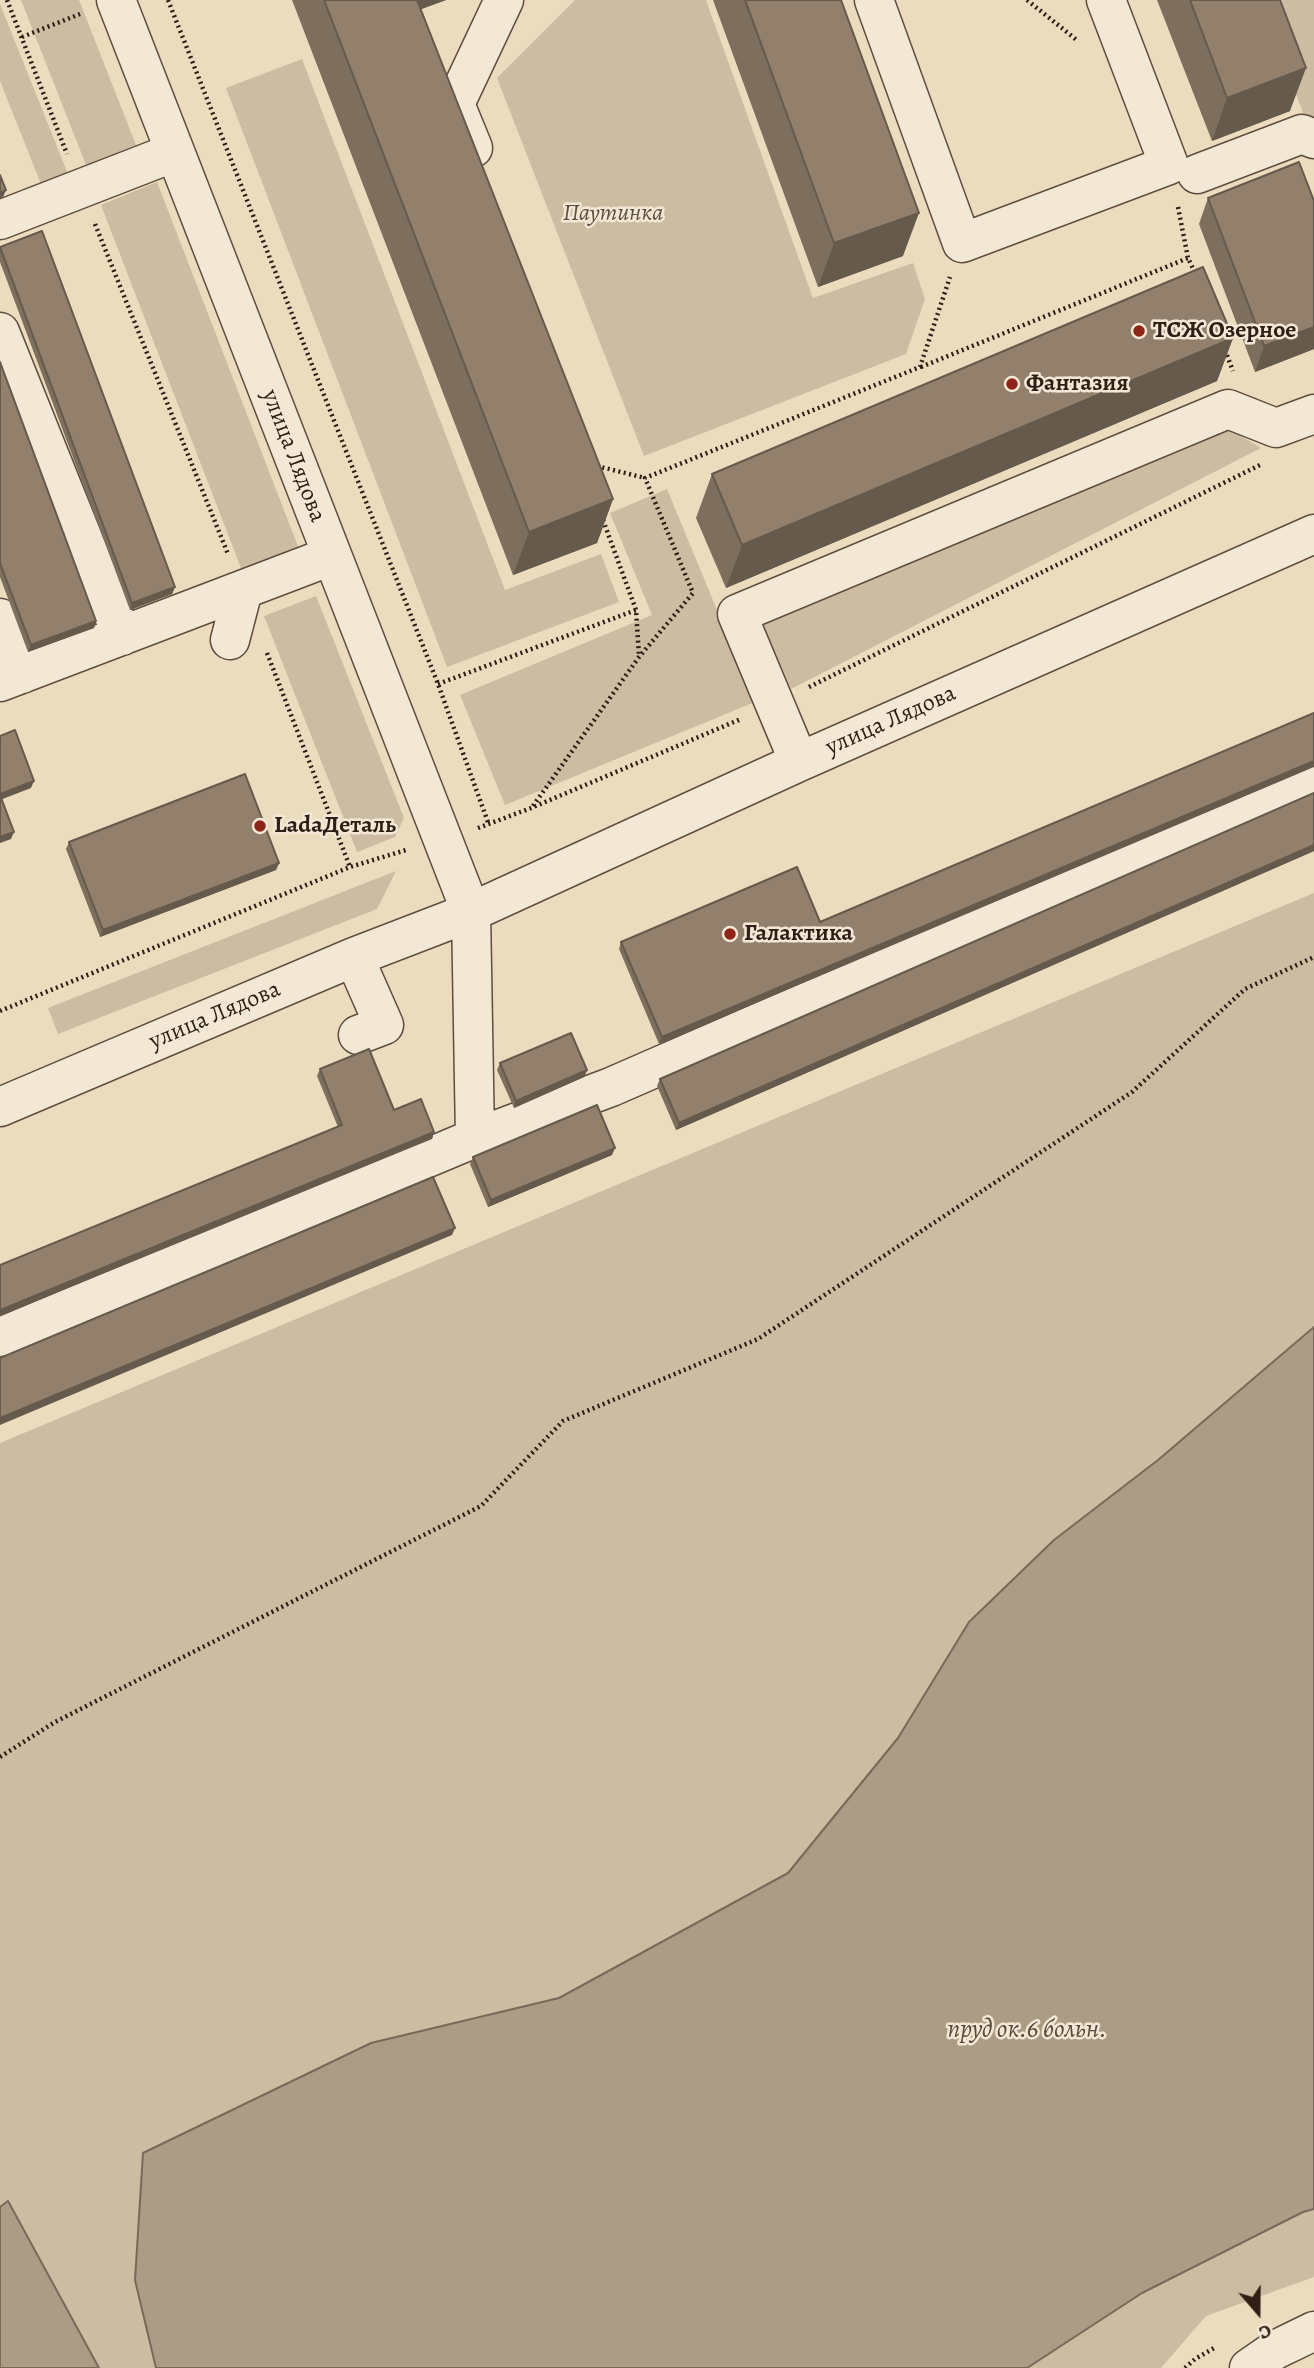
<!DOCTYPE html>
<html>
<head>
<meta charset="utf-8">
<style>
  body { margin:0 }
  #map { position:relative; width:1314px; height:2368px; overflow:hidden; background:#ecdcbe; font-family:Alegreya,serif }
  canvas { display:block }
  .north { position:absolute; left:1223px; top:2277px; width:70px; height:70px; -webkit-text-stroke:5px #f3e8d5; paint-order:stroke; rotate:160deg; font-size:19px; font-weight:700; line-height:28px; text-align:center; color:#301d15 }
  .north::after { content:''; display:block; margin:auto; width:24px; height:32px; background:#301d15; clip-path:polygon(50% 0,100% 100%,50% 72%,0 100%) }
</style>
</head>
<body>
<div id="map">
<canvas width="1314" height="2368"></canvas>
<div class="north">С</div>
</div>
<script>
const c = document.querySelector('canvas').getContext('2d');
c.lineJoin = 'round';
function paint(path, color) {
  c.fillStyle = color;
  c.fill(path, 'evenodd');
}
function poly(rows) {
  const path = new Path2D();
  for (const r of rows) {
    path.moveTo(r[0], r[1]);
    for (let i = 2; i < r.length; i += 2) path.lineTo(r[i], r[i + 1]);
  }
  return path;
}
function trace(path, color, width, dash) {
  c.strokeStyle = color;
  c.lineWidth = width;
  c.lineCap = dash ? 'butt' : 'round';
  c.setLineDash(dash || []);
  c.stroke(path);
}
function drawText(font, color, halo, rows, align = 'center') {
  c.font = font + ' Alegreya,serif';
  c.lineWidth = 5;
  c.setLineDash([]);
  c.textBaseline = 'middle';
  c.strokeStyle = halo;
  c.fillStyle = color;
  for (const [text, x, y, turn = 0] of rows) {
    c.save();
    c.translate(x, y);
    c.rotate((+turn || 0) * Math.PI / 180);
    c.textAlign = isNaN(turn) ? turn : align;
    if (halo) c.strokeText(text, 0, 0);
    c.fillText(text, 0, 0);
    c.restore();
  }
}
const green = poly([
  [21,0,79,0,136,145,86,165],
  [575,0,706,0,813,298,913,263,925,299,906,354,644,456,497,78],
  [1261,0,1314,0,1314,121,1306,121],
  [0,4,68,174,41,184,0,81],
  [302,59,505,590,601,554,619,602,447,667,226,88],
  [157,182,301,554,244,576,101,205],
  [1224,426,1261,448,791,689,762,622],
  [667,489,755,702,505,805,460,695,652,615,610,513],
  [316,596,404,818,395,837,357,852,264,616],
  [396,871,377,909,58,1034,48,1008],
  [1314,893,1314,2277,1206,2316,1161,2368,0,2368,0,1443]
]);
const water = poly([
  [1314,1327,1314,2209,1303,2212,1142,2293,1027,2368,156,2368,135,2280,143,2153,371,2043,559,1998,788,1873,898,1738,969,1622,1054,1540,1158,1460,1314,1327],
  [8,2201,99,2368,0,2368,0,2207,8,2201]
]);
const path = poly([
  [7,0,67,154],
  [168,0,438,684,489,825],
  [1027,0,1078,41],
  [22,37,80,14],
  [1178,207,1188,258,1195,273],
  [95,224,228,554],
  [1225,350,1233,371],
  [921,367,1188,258],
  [597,466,645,478],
  [603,520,636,610,639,656],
  [267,653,350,867],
  [438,684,636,610],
  [809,687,1260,465],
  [533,806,639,657,693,593,645,478,920,367,950,277],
  [478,828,531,808,741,719],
  [0,1011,350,867,406,850],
  [0,1757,55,1722,481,1506,563,1421,758,1339,1132,1092,1245,989,1314,957],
  [1185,2368,1195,2359,1216,2347]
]);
const minor = poly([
  [116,0,471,912,475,1138],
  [874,0,962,243,1169,165,1106,0],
  [473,148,455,104,504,0],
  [1197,174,1302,134,1314,139],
  [0,220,175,152],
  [0,332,122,636],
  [0,618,22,674],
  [230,640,243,590],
  [0,682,331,556],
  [799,762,737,614,1228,409,1276,428,1314,414],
  [354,957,384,1025,358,1035],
  [0,1107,354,957,471,912,799,762,1314,534],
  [0,1337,475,1138,611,1087,1314,781],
  [1249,2368,1275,2350,1314,2331]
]);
const wall = poly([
  [292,0,446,0,421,9,613,499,597,543,513,575],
  [713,0,841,0,903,256,818,287],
  [1157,0,1280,0,1290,111,1212,141],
  [1208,198,1314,349,1255,372,1199,224],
  [0,247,175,587,172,594,130,610,0,262],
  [1233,338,1217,381,726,588,696,518,712,474],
  [0,362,96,621,94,628,28,652,0,577],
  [1314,793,1314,851,676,1130,657,1086,660,1079],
  [69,842,279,863,276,870,100,937,66,849],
  [797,867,659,1044,619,949,621,942],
  [500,1063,587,1070,584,1077,514,1108,497,1070],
  [320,1069,434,1132,432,1139,338,1127,317,1076],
  [612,1155,488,1207,470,1164,473,1157]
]);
const shadedWall = poly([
  [400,0,446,0,392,20],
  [1306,68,1290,111,1212,141,1227,98],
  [6,190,3,197,0,199,0,193],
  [919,213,903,256,818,287,834,243],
  [1314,327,1314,349,1255,372,1264,346],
  [1233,338,1217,381,726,588,742,545],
  [613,499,597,543,513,575,529,532],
  [175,587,172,594,130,610,132,603],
  [96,621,94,628,28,652,31,645],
  [1314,761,1314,767,659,1044,662,1037],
  [34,781,31,788,0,800,0,794],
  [14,832,11,839,0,843,0,837],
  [1314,845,1314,851,676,1130,679,1123],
  [279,863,276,870,100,937,103,930],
  [587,1070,584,1077,514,1108,516,1101],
  [434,1132,432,1139,0,1316,0,1310],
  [615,1148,612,1155,488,1207,491,1200],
  [455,1228,452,1235,0,1425,0,1418]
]);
const building = poly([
  [324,0,417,0,613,499,529,532,324,0],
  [745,0,841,0,919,213,834,243,745,0],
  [1190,0,1280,0,1306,68,1227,98,1190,0],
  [1299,162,1314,201,1314,327,1264,346,1208,198,1299,162],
  [0,175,6,190,0,193,0,175],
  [42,231,175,587,132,603,0,247,42,231],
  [1203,267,1233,338,742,545,712,474,1203,267],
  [0,362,96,621,31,645,0,563,0,362],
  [1314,713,1314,761,662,1037,621,942,797,867,820,922,1314,713],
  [15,730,34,781,0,794,0,736,15,730],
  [245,774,279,863,103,930,69,842,245,774],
  [1314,793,1314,845,679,1123,660,1079,1314,793],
  [0,795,14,832,0,837,0,795],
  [571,1033,587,1070,516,1101,500,1063,571,1033],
  [369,1049,394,1110,421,1099,434,1132,0,1310,0,1265,342,1125,320,1069,369,1049],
  [597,1105,615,1148,491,1200,473,1157,597,1105],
  [433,1177,455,1228,0,1418,0,1358,433,1177]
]);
const markers = [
  [1139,331,7,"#8f2418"],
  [1012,384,7,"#8f2418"],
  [260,826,7,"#8f2418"],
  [730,934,7,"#8f2418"]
];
const parkNames = [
  ["Паутинка",613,214]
];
const poiNames = [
  ["ТСЖ Озерное",1153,331],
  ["Фантазия",1026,384],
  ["LadaДеталь",274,826],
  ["Галактика",744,934]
];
const streetNames = [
  ["улица Лядова",293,456,69],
  ["улица Лядова",891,721,-24],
  ["улица Лядова",215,1016,-23]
];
const waterNames = [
  ["пруд ок.6 больн.",1027,2031]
];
paint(green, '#ccbca1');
paint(water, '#ac9b85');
trace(water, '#7a6958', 2);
trace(minor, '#5f4d3f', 41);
trace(path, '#301d15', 4.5, [2, 3.5]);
trace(minor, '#f3e8d5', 38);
paint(wall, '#7e6e5e');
paint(shadedWall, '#665a4c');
paint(building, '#92806d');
trace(building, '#665a4c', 2);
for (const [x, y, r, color] of markers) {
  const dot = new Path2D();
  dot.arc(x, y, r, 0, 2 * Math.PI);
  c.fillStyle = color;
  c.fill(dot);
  trace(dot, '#f3e8d5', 2.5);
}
drawText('italic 24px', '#5f4d3f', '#f3e8d5', parkNames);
drawText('bold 24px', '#301d15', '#f3e8d5', poiNames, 'left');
drawText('24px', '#301d15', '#f3e8d5', streetNames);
drawText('italic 26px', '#5b493c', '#f3e8d5', waterNames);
</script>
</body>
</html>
